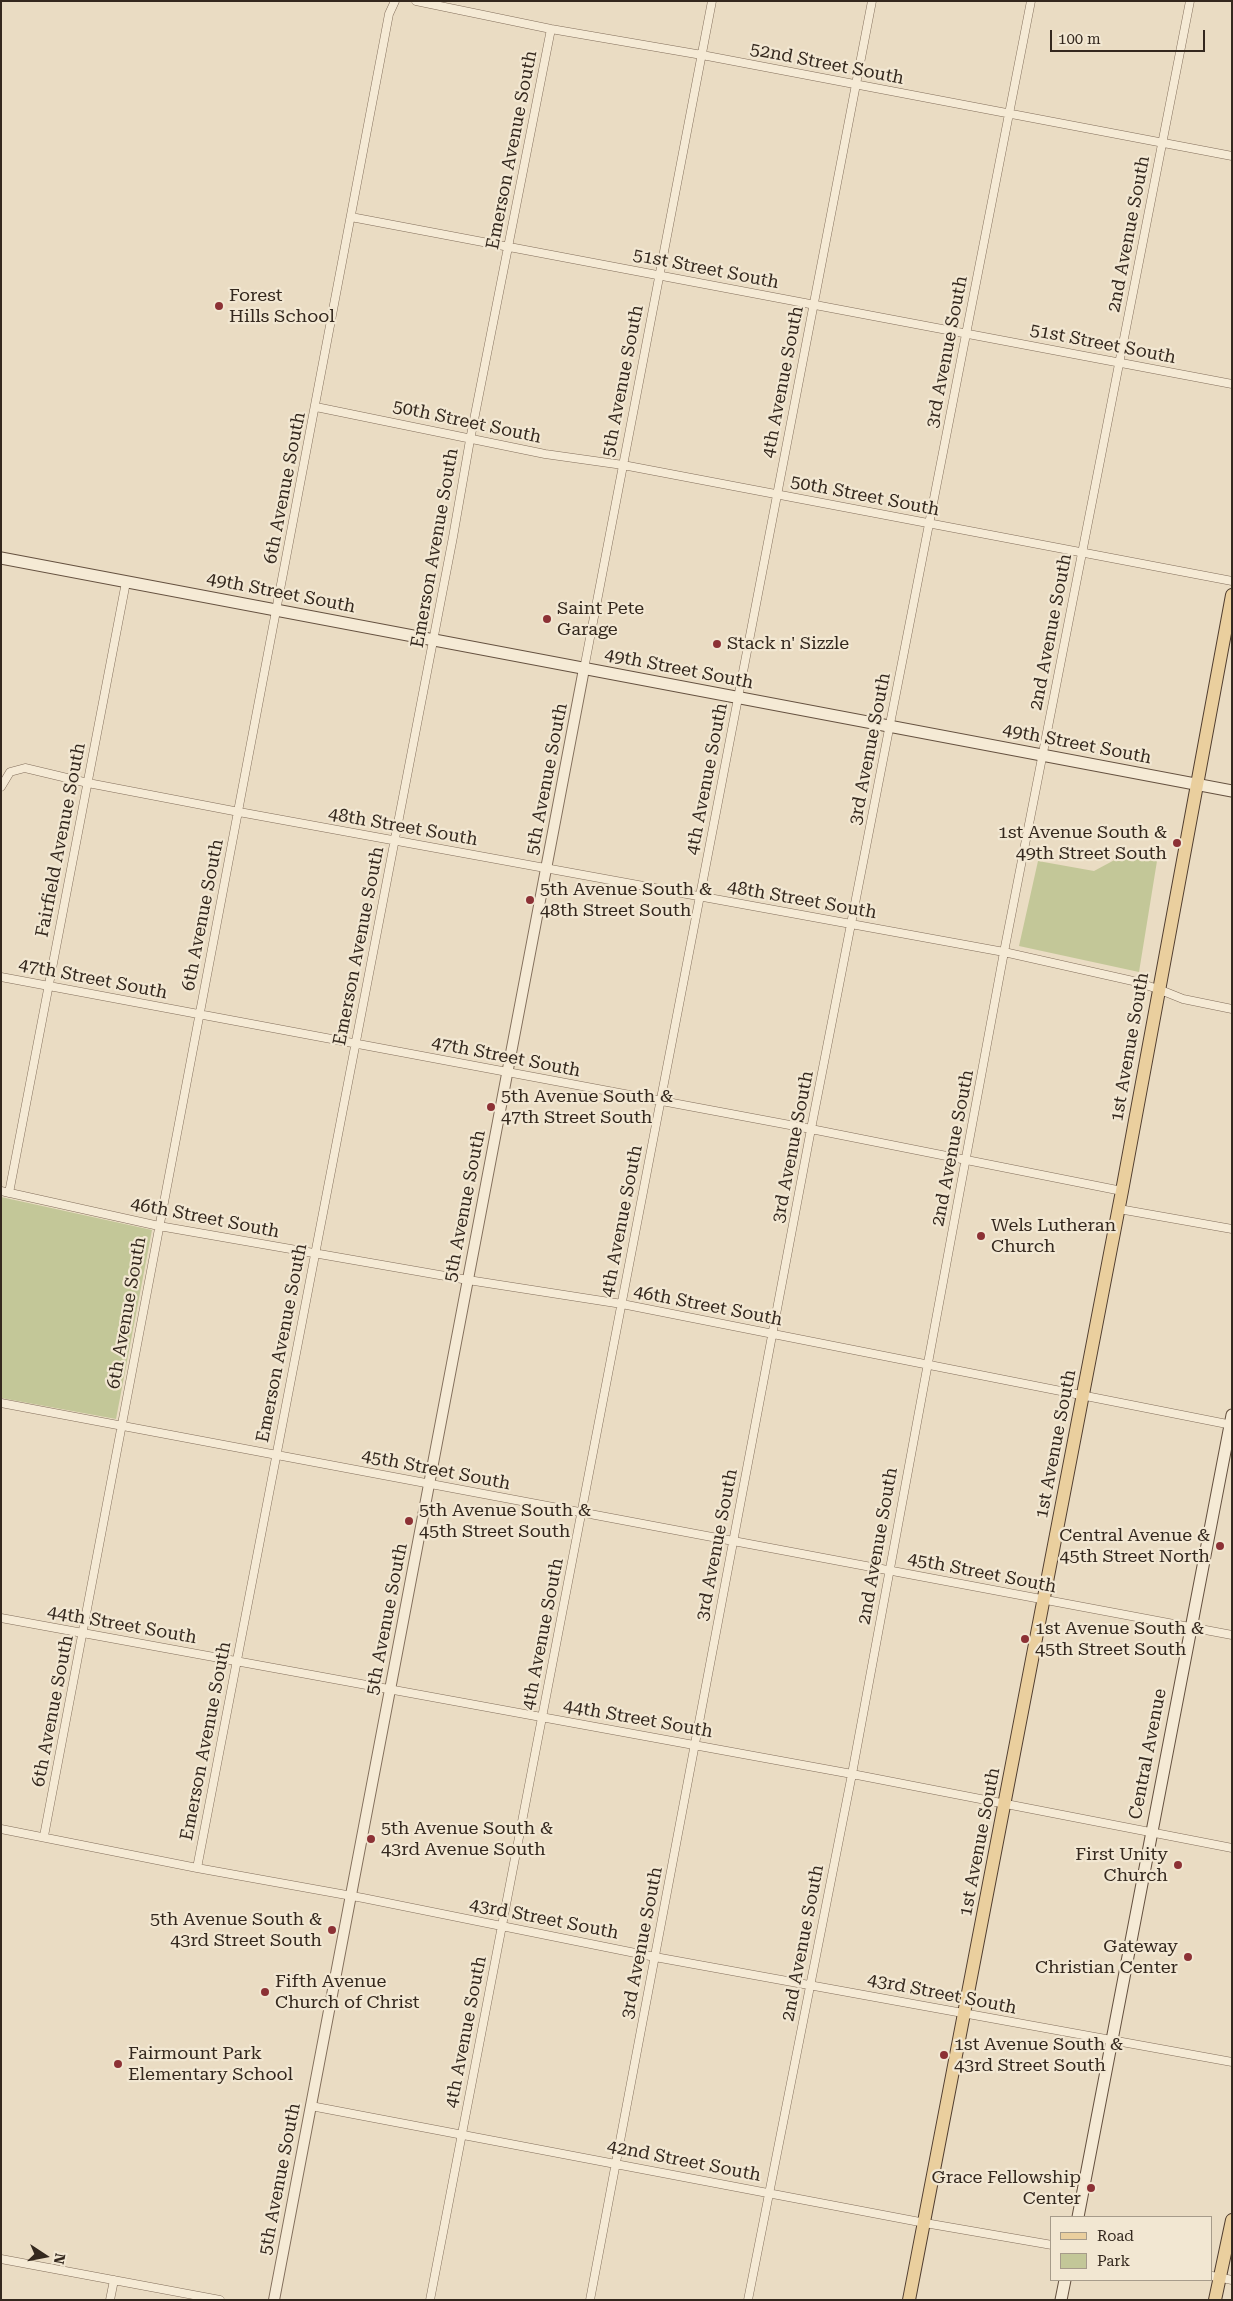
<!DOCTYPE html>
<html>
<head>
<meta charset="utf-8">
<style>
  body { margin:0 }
  #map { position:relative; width:1233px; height:2301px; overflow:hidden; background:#eadcc3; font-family:"Roboto Serif",serif }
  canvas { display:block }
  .frame { position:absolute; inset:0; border:2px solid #34281e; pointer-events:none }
  .legend { position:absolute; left:1050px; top:2216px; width:162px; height:65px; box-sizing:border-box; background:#f2e7d2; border:1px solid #a69b8a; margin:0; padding:6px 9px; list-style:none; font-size:15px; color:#34281e }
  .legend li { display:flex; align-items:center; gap:10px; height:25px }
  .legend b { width:25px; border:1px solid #a69b8a }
  .north { position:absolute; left:20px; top:2231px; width:50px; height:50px; -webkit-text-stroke:4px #f2e7d2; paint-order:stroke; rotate:101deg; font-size:14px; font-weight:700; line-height:20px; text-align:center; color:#34281e }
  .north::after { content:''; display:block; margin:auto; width:18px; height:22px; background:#34281e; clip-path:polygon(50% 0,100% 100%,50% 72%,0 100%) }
  .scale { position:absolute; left:1050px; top:30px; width:155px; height:22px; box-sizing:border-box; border:2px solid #34281e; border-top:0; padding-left:6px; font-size:15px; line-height:18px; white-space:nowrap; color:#34281e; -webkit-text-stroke:4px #f2e7d2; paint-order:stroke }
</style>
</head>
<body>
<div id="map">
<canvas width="1233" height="2301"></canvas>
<div class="frame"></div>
<ul class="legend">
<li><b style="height:6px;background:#eacf9e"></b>Road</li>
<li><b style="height:14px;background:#c3c798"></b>Park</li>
</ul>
<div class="north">N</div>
<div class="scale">100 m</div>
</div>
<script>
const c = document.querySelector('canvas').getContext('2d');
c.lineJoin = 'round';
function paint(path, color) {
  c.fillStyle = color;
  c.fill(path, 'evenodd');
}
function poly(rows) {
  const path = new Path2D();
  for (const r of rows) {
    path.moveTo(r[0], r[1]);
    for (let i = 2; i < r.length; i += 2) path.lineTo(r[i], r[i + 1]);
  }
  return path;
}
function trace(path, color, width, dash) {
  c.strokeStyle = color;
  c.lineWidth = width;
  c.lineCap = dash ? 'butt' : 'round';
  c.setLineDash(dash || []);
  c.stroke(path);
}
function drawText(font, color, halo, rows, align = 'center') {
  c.font = font + ' "Roboto Serif",serif';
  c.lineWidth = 4.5;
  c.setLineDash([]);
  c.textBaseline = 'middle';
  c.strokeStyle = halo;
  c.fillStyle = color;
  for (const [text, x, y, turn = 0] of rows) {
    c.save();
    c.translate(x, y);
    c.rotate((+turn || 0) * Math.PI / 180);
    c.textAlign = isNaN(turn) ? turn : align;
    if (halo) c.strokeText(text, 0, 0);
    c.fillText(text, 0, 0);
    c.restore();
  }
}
const green = poly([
  [1122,856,1157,861,1139,972,1019,946,1038,861,1094,871],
  [1,1197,152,1230,116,1419,1,1398]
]);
const minor = poly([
  [416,1,551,29,702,55,1232,156],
  [351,217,1232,384],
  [316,407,545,454,623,465,1232,581],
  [584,669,712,1],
  [1,787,10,772,25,768,88,783,239,812,1004,952,1133,981,1158,989,1183,999,1232,1009],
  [1,977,811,1129,1122,1191],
  [1,1191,159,1226,468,1280,622,1304,1232,1425],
  [9,1193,126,582],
  [1119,1209,1232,1229],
  [1,1403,1232,1635],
  [1,1618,852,1774,1232,1848],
  [1,1829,197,1868,363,1898,655,1957,1232,2062],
  [44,1836,389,14,395,1],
  [197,1868,453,537,470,440,551,29],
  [311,2106,925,2223,1052,2245],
  [1,2259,220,2300],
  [1212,2276,1232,2280],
  [110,2300,114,2280],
  [430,2300,872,1],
  [590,2300,811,1129,1031,1],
  [748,2300,852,1774,1004,952,1190,1]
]);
const tertiary = poly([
  [274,2300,584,669]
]);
const secondary = poly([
  [1,558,1232,791],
  [1078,2217,1232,1415],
  [1061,2300,1065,2280]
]);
const primary = poly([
  [909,2300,1122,1191,1232,595],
  [1215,2300,1232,2220]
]);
const markers = [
  [219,306,5,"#8c3135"],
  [547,619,5,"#8c3135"],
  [717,644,5,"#8c3135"],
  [1177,843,5,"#8c3135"],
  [530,900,5,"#8c3135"],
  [491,1107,5,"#8c3135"],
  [981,1236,5,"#8c3135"],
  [409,1521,5,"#8c3135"],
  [1220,1546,5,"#8c3135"],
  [1025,1639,5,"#8c3135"],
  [371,1839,5,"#8c3135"],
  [1178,1865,5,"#8c3135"],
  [332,1930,5,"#8c3135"],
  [1188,1957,5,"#8c3135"],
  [265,1992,5,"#8c3135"],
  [944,2055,5,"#8c3135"],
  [118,2064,5,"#8c3135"],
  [1091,2188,5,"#8c3135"]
];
const streetNames = [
  ["52nd Street South",827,64,11],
  ["Emerson Avenue South",512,150,-79],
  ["2nd Avenue South",1129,234,-79],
  ["51st Street South",706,269,11],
  ["51st Street South",1103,344,11],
  ["3rd Avenue South",947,352,-79],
  ["5th Avenue South",623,381,-79],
  ["4th Avenue South",783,382,-79],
  ["50th Street South",467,422,12],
  ["6th Avenue South",285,488,-79],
  ["50th Street South",865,496,11],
  ["Emerson Avenue South",435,548,-80],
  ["49th Street South",281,593,11],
  ["2nd Avenue South",1051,632,-79],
  ["49th Street South",679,669,11],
  ["49th Street South",1077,744,11],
  ["3rd Avenue South",870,749,-79],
  ["5th Avenue South",547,779,-79],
  ["4th Avenue South",707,779,-79],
  ["48th Street South",403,827,10],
  ["Fairfield Avenue South",61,840,-79],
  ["48th Street South",802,900,10],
  ["6th Avenue South",203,915,-79],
  ["Emerson Avenue South",359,946,-79],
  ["47th Street South",93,979,11],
  ["1st Avenue South",1130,1047,-80],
  ["47th Street South",506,1057,11],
  ["3rd Avenue South",793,1147,-79],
  ["2nd Avenue South",953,1148,-79],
  ["5th Avenue South",465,1206,-79],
  ["46th Street South",205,1218,11],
  ["4th Avenue South",622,1221,-79],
  ["46th Street South",708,1306,11],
  ["6th Avenue South",127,1313,-80],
  ["Emerson Avenue South",282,1343,-79],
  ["1st Avenue South",1056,1444,-79],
  ["45th Street South",436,1470,11],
  ["3rd Avenue South",717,1545,-79],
  ["2nd Avenue South",878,1546,-80],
  ["45th Street South",982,1573,11],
  ["5th Avenue South",387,1619,-79],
  ["44th Street South",122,1625,10],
  ["4th Avenue South",543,1634,-79],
  ["6th Avenue South",53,1711,-79],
  ["44th Street South",638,1719,10],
  ["Emerson Avenue South",206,1741,-79],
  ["Central Avenue",1148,1754,-79],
  ["1st Avenue South",980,1842,-79],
  ["43rd Street South",544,1919,11],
  ["3rd Avenue South",642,1943,-79],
  ["2nd Avenue South",803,1943,-79],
  ["43rd Street South",942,1994,11],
  ["4th Avenue South",466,2032,-79],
  ["42nd Street South",684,2161,11],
  ["5th Avenue South",280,2179,-79]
];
const poiNames = [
  ["Forest",229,296],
  ["Hills School",229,317],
  ["Saint Pete",557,609],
  ["Garage",557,630],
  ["Stack n' Sizzle",727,644],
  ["1st Avenue South &",1167,833,"right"],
  ["49th Street South",1167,854,"right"],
  ["5th Avenue South &",540,890],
  ["48th Street South",540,911],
  ["5th Avenue South &",501,1097],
  ["47th Street South",501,1118],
  ["Wels Lutheran",991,1226],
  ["Church",991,1247],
  ["5th Avenue South &",419,1511],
  ["45th Street South",419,1532],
  ["Central Avenue &",1210,1536,"right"],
  ["45th Street North",1210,1557,"right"],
  ["1st Avenue South &",1035,1629],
  ["45th Street South",1035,1650],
  ["5th Avenue South &",381,1829],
  ["43rd Avenue South",381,1850],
  ["First Unity",1168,1855,"right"],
  ["Church",1168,1876,"right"],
  ["5th Avenue South &",322,1920,"right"],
  ["43rd Street South",322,1941,"right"],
  ["Gateway",1178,1947,"right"],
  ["Christian Center",1178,1968,"right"],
  ["Fifth Avenue",275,1982],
  ["Church of Christ",275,2003],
  ["1st Avenue South &",954,2045],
  ["43rd Street South",954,2066],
  ["Fairmount Park",128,2054],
  ["Elementary School",128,2075],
  ["Grace Fellowship",1081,2178,"right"],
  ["Center",1081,2199,"right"]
];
paint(green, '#c3c798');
trace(minor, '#826e5b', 9);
trace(tertiary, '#826e5b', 12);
trace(secondary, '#64503f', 13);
trace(primary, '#503d2f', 14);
trace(minor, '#f5ead5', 8);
trace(tertiary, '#f5ead5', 10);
trace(secondary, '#f5ead5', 11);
trace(primary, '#eacf9e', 12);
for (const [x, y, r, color] of markers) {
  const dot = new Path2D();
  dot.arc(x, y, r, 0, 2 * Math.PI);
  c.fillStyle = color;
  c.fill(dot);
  trace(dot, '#f2e7d2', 2);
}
drawText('18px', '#34281e', '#f2e7d2', streetNames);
drawText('18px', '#34281e', '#f2e7d2', poiNames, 'left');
</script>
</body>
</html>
